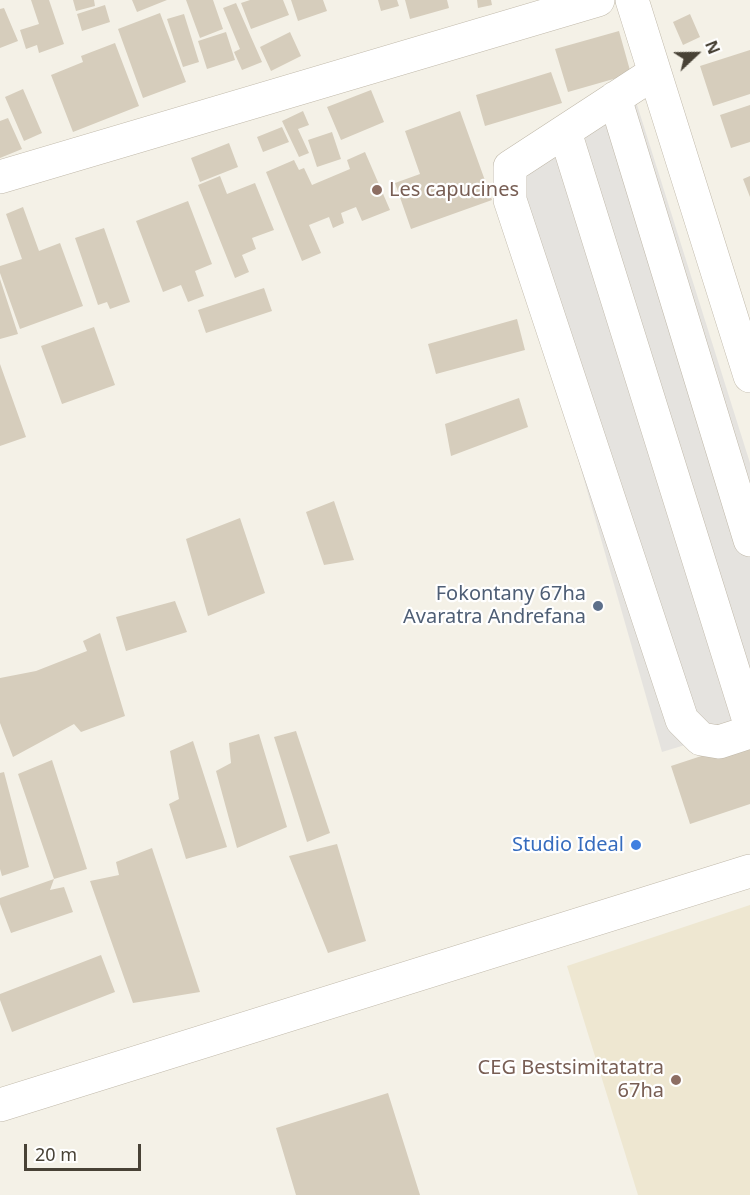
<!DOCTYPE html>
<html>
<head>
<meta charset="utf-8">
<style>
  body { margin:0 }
  #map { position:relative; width:750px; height:1195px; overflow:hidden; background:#f4f1e7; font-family:"Noto Sans",sans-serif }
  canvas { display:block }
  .north { position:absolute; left:666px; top:24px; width:60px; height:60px; -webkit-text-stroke:4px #fff; paint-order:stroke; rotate:68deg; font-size:16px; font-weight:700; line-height:24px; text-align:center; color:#484236 }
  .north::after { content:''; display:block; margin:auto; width:21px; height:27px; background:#484236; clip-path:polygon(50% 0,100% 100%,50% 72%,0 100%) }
  .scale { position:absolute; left:24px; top:1144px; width:117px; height:27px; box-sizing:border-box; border:3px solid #484236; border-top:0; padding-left:8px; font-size:18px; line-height:21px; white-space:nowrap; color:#484236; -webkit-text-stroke:4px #fff; paint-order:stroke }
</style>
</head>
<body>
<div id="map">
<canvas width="750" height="1195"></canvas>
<div class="north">N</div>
<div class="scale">20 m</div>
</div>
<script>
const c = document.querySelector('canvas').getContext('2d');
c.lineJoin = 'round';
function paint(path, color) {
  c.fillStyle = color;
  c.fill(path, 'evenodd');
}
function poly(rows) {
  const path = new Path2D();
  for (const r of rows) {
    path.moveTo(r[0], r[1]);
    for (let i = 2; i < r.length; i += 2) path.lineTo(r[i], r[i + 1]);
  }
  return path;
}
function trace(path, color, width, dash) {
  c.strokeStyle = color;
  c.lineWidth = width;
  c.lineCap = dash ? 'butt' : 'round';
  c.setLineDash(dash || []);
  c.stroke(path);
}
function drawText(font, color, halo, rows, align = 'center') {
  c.font = font + ' "Noto Sans",sans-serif';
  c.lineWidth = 4.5;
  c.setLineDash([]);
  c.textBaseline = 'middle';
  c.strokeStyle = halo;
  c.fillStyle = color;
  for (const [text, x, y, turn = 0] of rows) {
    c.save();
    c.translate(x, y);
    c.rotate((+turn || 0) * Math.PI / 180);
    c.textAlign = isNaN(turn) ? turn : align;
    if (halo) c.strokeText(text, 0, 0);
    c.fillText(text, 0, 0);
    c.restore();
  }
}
const education = poly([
  [750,905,750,1195,638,1195,567,966]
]);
const parking = poly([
  [633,92,750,463,750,725,662,752,493,162]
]);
const building = poly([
  [31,0,49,0,64,44,39,53,37,45,26,49,20,30,39,24],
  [73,0,94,0,95,6,76,11],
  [132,0,167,0,137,12],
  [186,0,213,0,223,29,200,38],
  [250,0,283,0,289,15,251,29,241,3],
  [291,0,323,0,327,11,298,21],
  [378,0,397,0,399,6,381,11],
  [405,0,447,0,449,8,410,19],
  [477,0,491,0,492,5,478,8],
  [236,3,262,62,242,70,234,52,240,49,223,8],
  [105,5,110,22,82,31,77,14],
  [4,8,18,41,0,48,0,9],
  [160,13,186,82,143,98,118,29],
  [184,14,199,62,183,67,167,19],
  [690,14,700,37,683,45,673,22],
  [619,31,631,74,568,92,555,49],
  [226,32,235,60,207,69,198,41],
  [290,32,301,56,271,71,260,47],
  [115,43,139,106,73,132,51,75,83,62,81,56],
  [750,50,750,94,713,106,700,66],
  [551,72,562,103,485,126,476,95],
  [23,89,42,133,24,141,5,97],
  [371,90,384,122,341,140,327,107],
  [750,105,750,142,731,148,720,115],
  [303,111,309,125,298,129,309,153,299,157,282,121],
  [460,111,492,200,411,229,395,183,420,174,405,131],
  [8,118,22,149,0,158,0,121],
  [282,127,289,142,263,152,257,137],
  [332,132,341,159,317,167,308,140],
  [229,143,238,167,200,182,191,158],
  [365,152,390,210,362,221,356,207,341,213,344,223,333,228,329,217,309,225,321,253,302,261,266,172,294,160,299,170,304,168,312,185,350,169,347,160],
  [220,176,227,194,255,183,274,230,252,238,256,249,242,255,249,272,235,278,198,185],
  [750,176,750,197,743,179],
  [188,201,212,264,195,271,204,296,188,302,181,285,163,292,136,221],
  [23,207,39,251,60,243,83,306,20,329,0,273,0,266,22,259,6,214],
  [104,228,130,302,110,309,107,302,98,305,75,238],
  [0,279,18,334,0,339],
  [264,288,272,311,206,333,198,310],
  [517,319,525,350,436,374,428,344],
  [94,327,115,385,62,404,41,346],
  [0,364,26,437,0,446],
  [519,398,528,427,451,456,445,424],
  [334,501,354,560,324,565,306,512],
  [240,518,265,593,208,616,186,539],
  [175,601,187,632,126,651,116,617],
  [100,633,125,716,81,732,74,724,13,757,0,723,0,678,36,671,87,651,83,641],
  [296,731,330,833,307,842,274,737],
  [259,734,287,827,237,848,216,771,231,763,229,743],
  [750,740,750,804,690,824,671,766],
  [193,741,227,847,186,859,169,804,179,799,170,751],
  [52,760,87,869,54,879,50,890,64,887,73,912,11,933,0,904,0,898,54,879,18,774],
  [4,772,29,867,2,876,0,869,0,773],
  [337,844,366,941,328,953,289,856],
  [152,848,200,992,133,1003,90,881,119,875,116,862],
  [101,955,115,992,12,1032,0,1000,0,994],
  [388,1093,420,1195,296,1195,276,1128]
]);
const minor = poly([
  [632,0,750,376],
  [654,73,510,167,510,200,682,720,701,739,719,742,750,732],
  [615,98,750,540],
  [565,132,750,724],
  [0,177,598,0],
  [0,1105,750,871]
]);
const markers = [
  [377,190,6,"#8d6e63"],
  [598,606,6,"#5c6f8a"],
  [636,845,6,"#3f7fe0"],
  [676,1080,6,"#8d6e63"]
];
const educationNames = [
  ["Les capucines",389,190],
  ["CEG Bestsimitatatra",664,1068,"right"],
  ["67ha",664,1091,"right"]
];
const serviceNames = [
  ["Fokontany 67ha",586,594],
  ["Avaratra Andrefana",586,617]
];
const shopNames = [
  ["Studio Ideal",624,845]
];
paint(education, '#eee7d1');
paint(parking, '#e5e3df');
paint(building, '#d6cdbc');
trace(minor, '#c0b9aa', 34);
trace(minor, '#fff', 33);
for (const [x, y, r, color] of markers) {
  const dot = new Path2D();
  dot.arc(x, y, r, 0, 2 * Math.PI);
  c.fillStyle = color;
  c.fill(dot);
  trace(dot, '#fff', 2);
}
drawText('20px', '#785e54', '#fff', educationNames, 'left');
drawText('20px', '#4e5e75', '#fff', serviceNames, 'right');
drawText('20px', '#366cbe', '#fff', shopNames, 'right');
</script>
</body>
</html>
